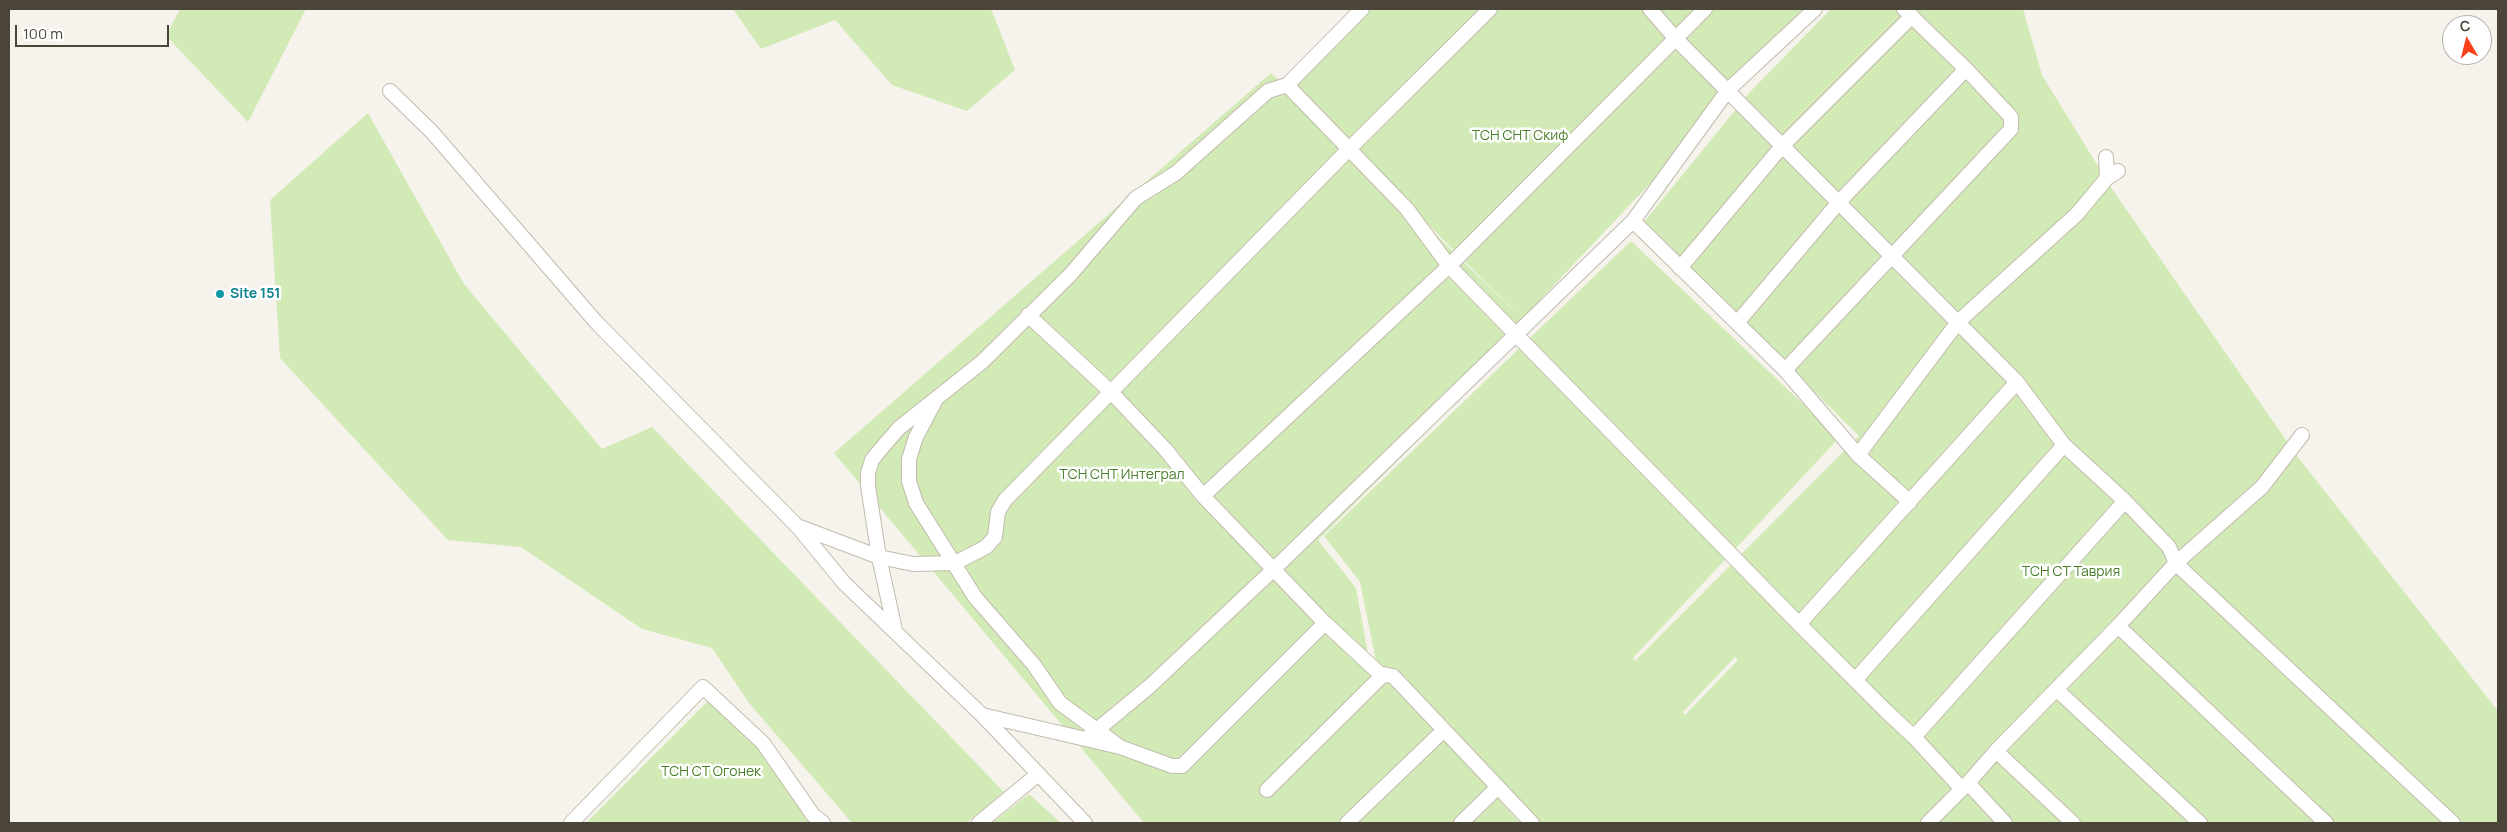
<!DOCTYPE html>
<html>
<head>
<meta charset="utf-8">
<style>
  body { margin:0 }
  #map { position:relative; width:2507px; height:832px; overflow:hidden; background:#f6f3ec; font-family:Manrope,sans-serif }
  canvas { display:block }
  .frame { position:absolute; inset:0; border:10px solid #4b4439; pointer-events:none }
  .north { position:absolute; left:2442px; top:15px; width:50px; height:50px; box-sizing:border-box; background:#fff; border:1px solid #b7b4b0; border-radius:50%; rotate:352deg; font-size:14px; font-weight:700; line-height:20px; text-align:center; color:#4b4439 }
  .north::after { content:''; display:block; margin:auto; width:18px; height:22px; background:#fc3f1d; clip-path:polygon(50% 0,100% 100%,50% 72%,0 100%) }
  .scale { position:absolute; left:15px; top:25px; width:154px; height:22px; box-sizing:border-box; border:2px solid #4b4439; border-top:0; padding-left:6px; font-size:15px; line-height:18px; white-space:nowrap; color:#4b4439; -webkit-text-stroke:4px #fff; paint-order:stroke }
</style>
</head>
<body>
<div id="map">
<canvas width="2507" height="832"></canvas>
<div class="frame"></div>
<div class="north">С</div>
<div class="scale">100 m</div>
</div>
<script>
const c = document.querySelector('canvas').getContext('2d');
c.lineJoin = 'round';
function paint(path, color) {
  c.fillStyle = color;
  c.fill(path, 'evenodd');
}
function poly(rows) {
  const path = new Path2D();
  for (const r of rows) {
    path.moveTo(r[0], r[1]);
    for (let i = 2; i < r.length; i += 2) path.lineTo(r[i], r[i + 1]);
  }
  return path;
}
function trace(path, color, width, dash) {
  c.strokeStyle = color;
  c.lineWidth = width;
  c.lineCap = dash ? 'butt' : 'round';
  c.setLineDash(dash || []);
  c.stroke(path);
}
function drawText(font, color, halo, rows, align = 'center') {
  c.font = font + ' Manrope,sans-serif';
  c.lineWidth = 5;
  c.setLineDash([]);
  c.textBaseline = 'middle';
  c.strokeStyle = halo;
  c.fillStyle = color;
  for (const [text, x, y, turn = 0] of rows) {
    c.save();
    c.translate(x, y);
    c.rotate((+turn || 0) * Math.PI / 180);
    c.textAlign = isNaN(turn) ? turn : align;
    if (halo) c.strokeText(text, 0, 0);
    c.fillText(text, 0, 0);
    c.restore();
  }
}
const green = poly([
  [180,9,306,9,248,122,166,36],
  [733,9,991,9,1015,70,967,111,892,85,835,20,761,49],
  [1354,9,1815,9,1522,319,1284,79],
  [1831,9,2023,9,2042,75,2112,189,2297,456,2498,711,2498,823,1525,823,1376,661,1360,582,1324,536,1631,241,1839,438,1633,658,1635,661,1859,436,1644,222,1750,92],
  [1735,657,1738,660,1685,715,1683,712],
  [1271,73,1531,328,1318,540,1356,588,1368,654,1520,823,1144,823,834,453],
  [368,113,464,284,602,449,652,427,1004,792,967,823,852,823,749,703,712,648,642,629,521,547,448,540,280,358,270,200],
  [713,696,827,823,586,823],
  [1029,794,1061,823,992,823]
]);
const minor = poly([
  [1650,9,1676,39,2017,382,2064,445,2125,501,2169,547,2176,563,2185,572,2453,823],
  [1287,85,1407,209,1449,266,1799,624,1887,712,1914,737,1962,789],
  [390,91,432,132,596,322,798,527,844,583,982,715,1085,823],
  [2106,157,2107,178],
  [1633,221,1785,370,1858,455,1910,502],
  [1680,268,1783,145,1912,16],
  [1028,315,1110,391,1165,449,1203,496,1325,623,1380,674,1393,676,1532,823],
  [1737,323,1839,202,1966,69],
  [1785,370,2011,129,2011,117,1966,69,1904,9],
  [934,403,916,437,909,459,909,481,916,503,975,597,1034,665,1060,703,1120,747],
  [1858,455,1958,322,2077,214,2107,178,2118,171],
  [1203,496,1449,266,1705,9],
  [800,527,879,557,913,564,955,563,986,547,995,537,998,512,1005,500,1349,149,1490,9],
  [1799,624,2017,382],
  [2118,626,2326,823],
  [895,630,879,557,868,486,868,473,872,460,880,450,899,428,982,362,1070,275,1136,198,1176,173,1268,91,1287,85,1362,9],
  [1856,679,2064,445],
  [2056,689,2200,823],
  [982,715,1120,747,1172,766,1182,766,1325,623],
  [1914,737,2125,501],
  [1086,739,1150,686,1275,568,1633,221,1728,90,1815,9],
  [1996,751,2073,823],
  [1968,783,2005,823],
  [1267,790,1384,674],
  [571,823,703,687,763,743,813,815,823,823],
  [979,823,1037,775],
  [1347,823,1444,730],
  [1461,823,1498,787],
  [1928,823,1968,783,1996,751,2118,626,2176,563,2262,487,2302,435]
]);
const markers = [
  [220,294,5,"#0f9aa8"]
];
const parkNames = [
  ["ТСН СНТ Скиф",1520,136],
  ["ТСН СНТ Интеграл",1122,475],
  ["ТСН СТ Таврия",2071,572],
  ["ТСН СТ Огонек",711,772]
];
const cultureNames = [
  ["Site 151",230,294]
];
paint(green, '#d2eab5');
trace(minor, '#c2bbae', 16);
trace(minor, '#fff', 14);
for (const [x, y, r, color] of markers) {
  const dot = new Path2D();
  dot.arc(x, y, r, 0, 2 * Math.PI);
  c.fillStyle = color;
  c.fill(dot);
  trace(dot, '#fff', 2);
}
drawText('14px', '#4a7f2a', '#fff', parkNames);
drawText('bold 14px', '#0d838f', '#fff', cultureNames, 'left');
</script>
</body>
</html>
